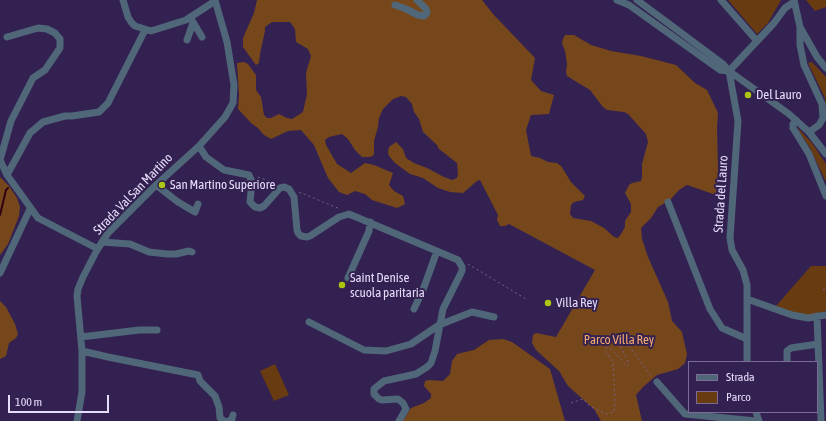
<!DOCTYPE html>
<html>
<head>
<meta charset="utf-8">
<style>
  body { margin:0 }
  #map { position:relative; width:826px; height:421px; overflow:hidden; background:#332151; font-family:"Asap Condensed",sans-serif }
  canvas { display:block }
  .legend { position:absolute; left:688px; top:361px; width:130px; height:52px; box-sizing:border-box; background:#332151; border:1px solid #7a6c95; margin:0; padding:5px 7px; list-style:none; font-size:12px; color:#e5dcfa }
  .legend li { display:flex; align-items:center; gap:8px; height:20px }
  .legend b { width:20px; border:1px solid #7a6c95 }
  .scale { position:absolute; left:8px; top:395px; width:101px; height:18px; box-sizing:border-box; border:2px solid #e5dcfa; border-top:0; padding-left:5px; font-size:12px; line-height:14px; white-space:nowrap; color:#e5dcfa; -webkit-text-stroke:3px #332151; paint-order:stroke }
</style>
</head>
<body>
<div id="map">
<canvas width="826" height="421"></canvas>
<ul class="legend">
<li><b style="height:5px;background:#4f6778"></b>Strada</li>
<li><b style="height:11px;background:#693b11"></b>Parco</li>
</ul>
<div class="scale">100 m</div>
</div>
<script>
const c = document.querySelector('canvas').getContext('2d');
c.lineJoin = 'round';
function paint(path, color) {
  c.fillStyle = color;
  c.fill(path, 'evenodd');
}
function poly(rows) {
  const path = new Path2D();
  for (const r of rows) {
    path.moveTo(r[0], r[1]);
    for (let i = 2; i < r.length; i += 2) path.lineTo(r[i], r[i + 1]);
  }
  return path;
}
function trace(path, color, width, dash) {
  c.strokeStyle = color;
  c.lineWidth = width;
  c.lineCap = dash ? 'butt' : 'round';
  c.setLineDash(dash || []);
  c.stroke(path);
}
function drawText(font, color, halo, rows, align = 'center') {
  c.font = font + ' "Asap Condensed",sans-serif';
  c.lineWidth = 4;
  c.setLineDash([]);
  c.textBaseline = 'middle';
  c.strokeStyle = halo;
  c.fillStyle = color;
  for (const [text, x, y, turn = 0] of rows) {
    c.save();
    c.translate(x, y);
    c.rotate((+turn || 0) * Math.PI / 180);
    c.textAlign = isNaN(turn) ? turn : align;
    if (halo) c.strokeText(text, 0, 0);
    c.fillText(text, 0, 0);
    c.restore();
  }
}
const green = poly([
  [728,0,781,0,768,23,757,34],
  [806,0,826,0,826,7,815,11],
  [812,62,826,77,826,111,825,98,808,63],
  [798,128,812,143,826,164,826,182,810,148,800,133],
  [811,266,826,266,826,311,807,316,793,313,776,306],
  [275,364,289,395,274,401,260,371]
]);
const forest = poly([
  [257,0,482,0,493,14,535,58,531,80,541,91,554,95,549,114,531,115,526,130,531,156,540,158,548,162,557,163,561,166,571,182,585,196,583,200,574,202,571,205,570,214,573,218,591,221,604,228,614,237,618,238,621,234,625,227,625,221,631,212,631,204,625,193,629,185,632,183,641,181,642,177,642,164,648,142,646,134,628,114,624,112,607,110,603,107,590,90,567,76,566,72,567,64,565,51,562,43,563,39,565,35,574,35,591,45,611,51,641,56,676,65,695,83,707,90,718,113,717,128,718,170,716,195,687,185,679,190,670,200,658,207,651,218,641,228,642,239,648,257,668,302,672,321,682,332,687,354,685,363,678,369,657,375,643,387,636,395,642,421,601,421,594,409,568,386,559,371,536,350,532,343,533,335,536,333,556,337,595,270,509,224,505,226,500,226,497,220,498,215,480,180,477,181,463,193,450,192,438,188,423,178,410,174,395,163,389,156,388,152,389,147,396,142,403,149,406,158,414,163,427,168,444,177,452,180,457,178,458,174,457,163,439,149,437,145,423,132,419,119,414,112,412,104,406,97,401,96,393,99,383,109,379,118,378,127,374,141,374,155,370,157,362,157,355,150,348,139,342,134,329,137,325,140,326,145,337,164,351,173,365,163,374,165,393,173,389,185,394,191,403,196,405,204,397,208,372,200,365,194,355,191,347,195,339,192,328,178,314,145,301,130,288,131,271,139,264,135,258,128,251,123,238,109,239,95,237,63,244,62,248,64,256,75,256,90,261,97,264,115,267,118,271,118,279,114,287,118,292,119,303,112,305,103,307,95,306,73,311,56,308,49,296,42,295,29,290,22,272,22,265,27,265,31,260,54,259,63,256,65,243,47,243,38,254,13],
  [0,177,9,186,17,198,20,207,19,216,8,244,0,255],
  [0,301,6,307,15,324,18,334,16,338,9,343,6,356,0,359],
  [503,339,512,342,550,369,565,421,403,421,411,408,424,403,431,398,431,394,424,386,425,381,429,380,443,381,450,374,452,361,457,354,474,350,489,340]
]);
const stream = poly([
  [0,215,6,190,8,188]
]);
const path = poly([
  [258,177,275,183],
  [299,192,340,209],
  [468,264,526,299],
  [823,290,826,288],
  [571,403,583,399,591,407,607,414,614,412,615,402,613,362,605,351,607,347,611,349,627,366,629,364,620,345,622,342,628,345,652,377]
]);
const minor = poly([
  [123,0,128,17,131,22,135,26,151,31,186,20,215,1],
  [617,0,629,5,720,70,729,71],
  [637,0,723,64,729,71,789,114,809,132,826,154],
  [721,0,757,41],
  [794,0,800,27,817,57,826,68],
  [395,5,406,9,418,15,424,16,427,13,426,9,417,0],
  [190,17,202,37],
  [800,27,800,45,804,65,822,104,823,118,819,125,809,132],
  [7,37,38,28,47,29,55,33,60,39,60,48,45,70,33,78,11,121,0,160,7,175,38,218,98,249],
  [187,40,193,23],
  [729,71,738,121,730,238,732,250,743,270,747,285,747,362],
  [729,71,774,23,785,8,794,2],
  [796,120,793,124,793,128,809,154,826,196],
  [199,146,206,157,224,170,249,175,252,182,250,202,255,207,260,208,264,206,280,188,284,187,289,189,294,197,297,230,298,233,301,236,307,237,310,236,339,217,349,214,458,260,462,267,462,271,443,309,435,351,431,363,427,367,416,374,384,381,374,389,374,394,379,399,382,400,398,399,403,403,406,409,399,421],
  [7,175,30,133,43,122,65,116,72,116,99,112,108,103,145,30],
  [156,185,178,202,195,212,198,204],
  [668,202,710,309,722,328,747,339],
  [102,242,130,244,149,252,167,254,176,254,189,251,192,252],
  [0,273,30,209],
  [348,278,369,231,370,222],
  [747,299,792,315,808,318,826,315],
  [414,309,423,290,437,251],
  [817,316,821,421],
  [309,322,364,350,386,351,411,344,439,325,472,312,494,317],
  [81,337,139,330,157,330],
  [82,351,108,357,198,375,200,381,215,396,219,407,220,418,224,421],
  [787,362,787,351,791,348,818,344],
  [657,382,685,414,756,421],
  [756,412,759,421],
  [77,421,82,392,82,351,77,296,78,289,83,277,97,250,108,233,156,185,199,146,225,117,233,103,234,85,227,42,215,0],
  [229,421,232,419,233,415]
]);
const markers = [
  [748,95,4,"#adc60f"],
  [162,185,4,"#adc60f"],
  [342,285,4,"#adc60f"],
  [548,303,4,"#adc60f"]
];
const poiNames = [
  ["Del Lauro",756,95],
  ["San Martino Superiore",170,185],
  ["Saint Denise",350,278],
  ["scuola paritaria",350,293],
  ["Villa Rey",556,303]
];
const streetNames = [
  ["Strada Val San Martino",133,194,-46],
  ["Strada del Lauro",721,194,-86]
];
const parkNames = [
  ["Parco Villa Rey",619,340]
];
paint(green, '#693b11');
paint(forest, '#77471c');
trace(stream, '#310015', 2);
trace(path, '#73648d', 1, [2, 3]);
trace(minor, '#4f6778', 7);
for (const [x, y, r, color] of markers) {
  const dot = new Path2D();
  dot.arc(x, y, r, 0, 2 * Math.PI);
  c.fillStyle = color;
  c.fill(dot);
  trace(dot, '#332151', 1.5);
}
drawText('13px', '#e5dcfa', '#332151', poiNames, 'left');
drawText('13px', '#e5dcfa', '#332151', streetNames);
drawText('13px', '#f6ab6f', '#332151', parkNames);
</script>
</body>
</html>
